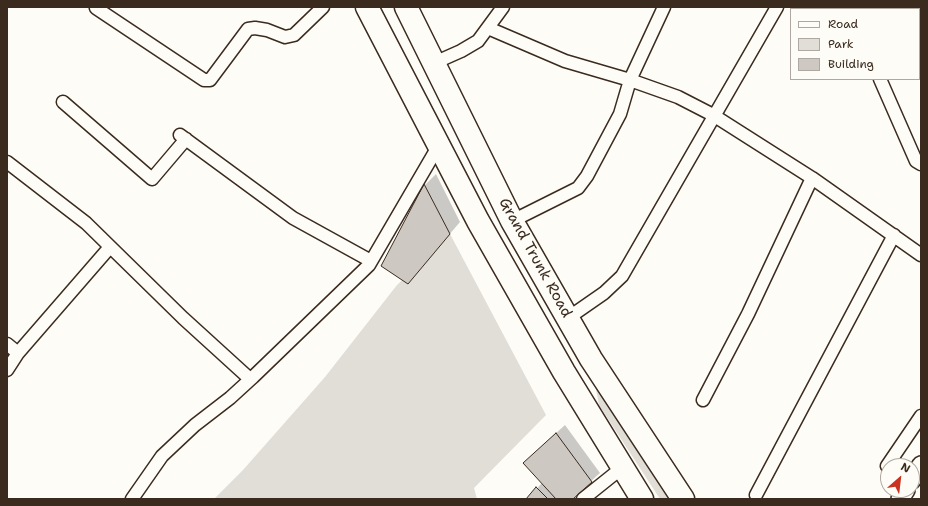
<!DOCTYPE html>
<html>
<head>
<meta charset="utf-8">
<style>
  body { margin:0 }
  #map { position:relative; width:928px; height:506px; overflow:hidden; background:#fdfcf7; font-family:"Shantell Sans",sans-serif }
  canvas { display:block }
  .frame { position:absolute; inset:0; border:8px solid #3b2a1e; pointer-events:none }
  .legend { position:absolute; left:790px; top:8px; width:130px; height:72px; box-sizing:border-box; background:#fdfcf7; border:1px solid #afa8a0; margin:0; padding:5px 7px; list-style:none; font-size:12px; color:#3b2a1e }
  .legend li { display:flex; align-items:center; gap:8px; height:20px }
  .legend b { width:20px; border:1px solid #afa8a0 }
  .north { position:absolute; left:880px; top:458px; width:40px; height:40px; box-sizing:border-box; background:#fdfcf7; border:1px solid #afa8a0; border-radius:50%; rotate:28deg; font-size:11px; font-weight:700; line-height:16px; text-align:center; color:#3b2a1e }
  .north::after { content:''; display:block; margin:auto; width:14px; height:18px; background:#c8321e; clip-path:polygon(50% 0,100% 100%,50% 72%,0 100%) }
</style>
</head>
<body>
<div id="map">
<canvas width="928" height="506"></canvas>
<div class="frame"></div>
<ul class="legend">
<li><b style="height:5px;background:#fdfcf7"></b>Road</li>
<li><b style="height:11px;background:#e1ded7"></b>Park</li>
<li><b style="height:11px;background:#cdc8c2"></b>Building</li>
</ul>
<div class="north">N</div>
</div>
<script>
const c = document.querySelector('canvas').getContext('2d');
c.lineJoin = 'round';
function paint(path, color) {
  c.fillStyle = color;
  c.fill(path, 'evenodd');
}
function poly(rows) {
  const path = new Path2D();
  for (const r of rows) {
    path.moveTo(r[0], r[1]);
    for (let i = 2; i < r.length; i += 2) path.lineTo(r[i], r[i + 1]);
  }
  return path;
}
function trace(path, color, width, dash) {
  c.strokeStyle = color;
  c.lineWidth = width;
  c.lineCap = dash ? 'butt' : 'round';
  c.setLineDash(dash || []);
  c.stroke(path);
}
function drawText(font, color, halo, rows, align = 'center') {
  c.font = font + ' "Shantell Sans",sans-serif';
  c.lineWidth = 3;
  c.setLineDash([]);
  c.textBaseline = 'middle';
  c.strokeStyle = halo;
  c.fillStyle = color;
  for (const [text, x, y, turn = 0] of rows) {
    c.save();
    c.translate(x, y);
    c.rotate((+turn || 0) * Math.PI / 180);
    c.textAlign = isNaN(turn) ? turn : align;
    if (halo) c.strokeText(text, 0, 0);
    c.fillText(text, 0, 0);
    c.restore();
  }
}
const green = poly([
  [450,234,546,415,474,488,477,499,214,499,243,470,325,377,397,285],
  [602,387,674,499,660,499,599,405,596,389]
]);
const shadow = poly([
  [436,174,460,222,408,283,382,266,425,185],
  [565,425,600,473,571,499,527,499,542,483,533,454]
]);
const building = poly([
  [424,184,450,234,408,284,381,266,424,184],
  [556,433,592,482,573,499,556,499,523,463,556,433],
  [536,487,548,499,526,499,536,487]
]);
const street = poly([
  [851,7,851,9],
  [914,7,915,9],
  [96,8,204,80,210,80,248,29,255,28,267,30,285,37,294,35,323,7],
  [919,22,921,27],
  [488,28,565,61,630,80,678,97,713,115,812,178,921,255],
  [434,63,461,51,478,41,503,7],
  [880,79,916,161,921,164],
  [63,102,152,179,186,139],
  [180,135,293,218,371,261],
  [7,162,86,223,183,318,250,379],
  [512,221,578,188,587,176,620,114,630,80,664,7],
  [568,318,604,293,622,276,777,7],
  [7,344,18,353],
  [7,370,18,353,110,247],
  [703,400,748,314,812,178],
  [887,466,921,416],
  [756,495,894,235],
  [132,499,162,456,195,425,230,398,253,377,369,265,439,145],
  [583,499,623,467]
]);
const secondary = poly([
  [912,480,921,465],
  [900,499,906,490]
]);
const highway = poly([
  [367,7,478,221,564,372,642,499],
  [406,7,512,221,591,359,683,499]
]);
const streetNames = [
  ["Grand Trunk Road",535,258,61]
];
paint(green, '#e1ded7');
paint(shadow, '#0003');
paint(building, '#cdc8c2');
trace(building, '#3b2a1e', 1);
trace(street, '#3b2a1e', 15);
trace(secondary, '#3b2a1e', 20);
trace(highway, '#3b2a1e', 25);
trace(street, '#fdfcf7', 12);
trace(secondary, '#fdfcf7', 17);
trace(highway, '#fdfcf7', 22);
drawText('15px', '#3b2a1e', '#fdfcf7', streetNames);
</script>
</body>
</html>
